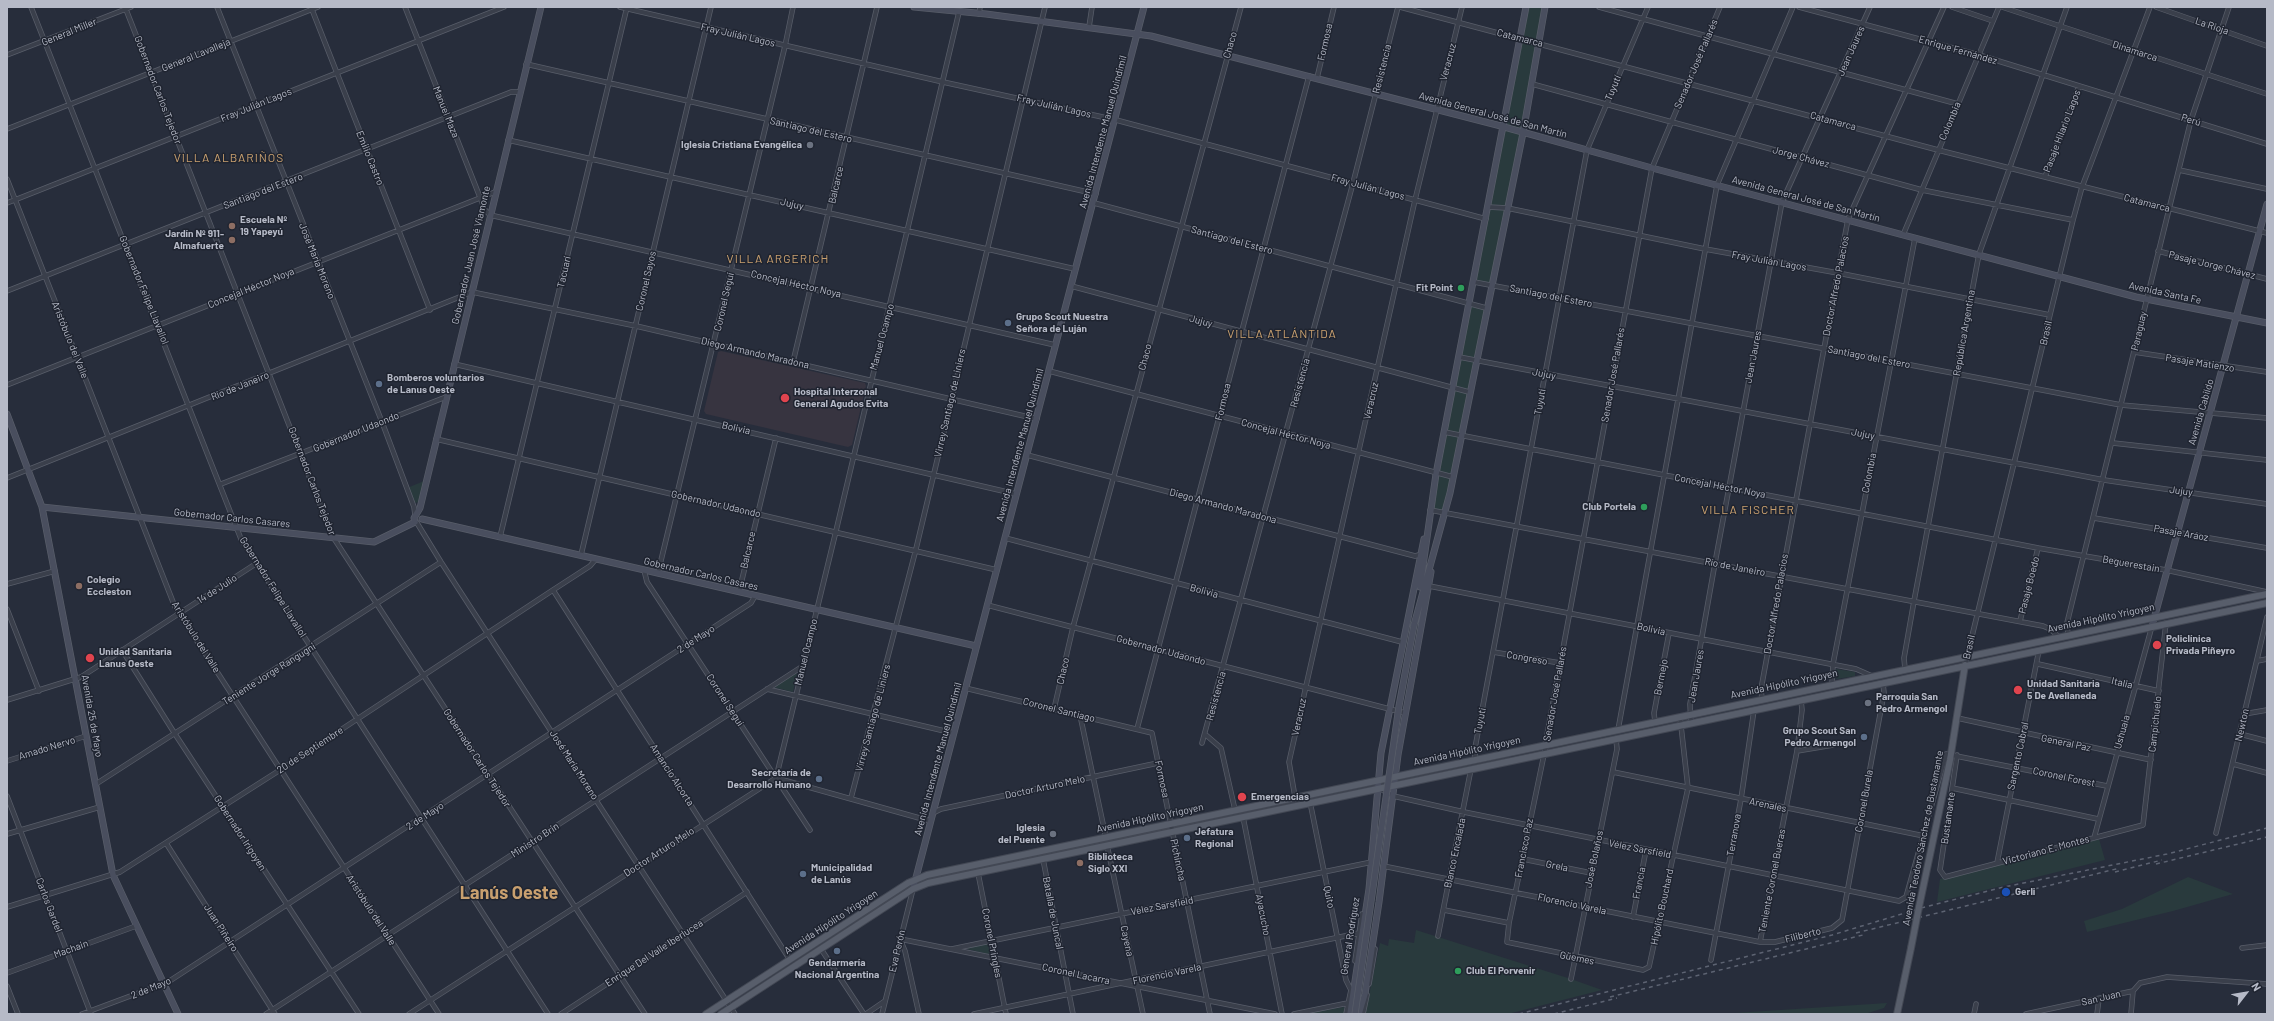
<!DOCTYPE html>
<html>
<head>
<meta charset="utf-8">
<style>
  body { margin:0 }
  #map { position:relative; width:2274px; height:1021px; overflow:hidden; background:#272d3b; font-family:Barlow,sans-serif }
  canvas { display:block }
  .frame { position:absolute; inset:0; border:8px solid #b6bac7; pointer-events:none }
  .north { position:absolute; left:2226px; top:973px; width:40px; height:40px; -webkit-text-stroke:3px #1f2430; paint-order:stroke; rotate:59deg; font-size:11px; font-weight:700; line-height:16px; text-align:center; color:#b6bac7 }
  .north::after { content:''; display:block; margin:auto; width:14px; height:18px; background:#b6bac7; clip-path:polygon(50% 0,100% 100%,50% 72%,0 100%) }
</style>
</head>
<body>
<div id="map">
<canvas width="2274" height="1021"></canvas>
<div class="frame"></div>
<div class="north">N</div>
</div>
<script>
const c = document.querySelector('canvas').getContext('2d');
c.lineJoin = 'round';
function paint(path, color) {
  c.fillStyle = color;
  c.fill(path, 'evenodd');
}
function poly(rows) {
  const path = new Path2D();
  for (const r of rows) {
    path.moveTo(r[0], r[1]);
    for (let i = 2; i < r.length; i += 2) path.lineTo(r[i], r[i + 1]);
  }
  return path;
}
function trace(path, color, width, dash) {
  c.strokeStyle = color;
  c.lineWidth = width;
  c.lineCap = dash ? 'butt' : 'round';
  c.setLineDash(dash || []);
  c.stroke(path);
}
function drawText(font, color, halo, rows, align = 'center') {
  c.font = font + ' Barlow,sans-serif';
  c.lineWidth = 3;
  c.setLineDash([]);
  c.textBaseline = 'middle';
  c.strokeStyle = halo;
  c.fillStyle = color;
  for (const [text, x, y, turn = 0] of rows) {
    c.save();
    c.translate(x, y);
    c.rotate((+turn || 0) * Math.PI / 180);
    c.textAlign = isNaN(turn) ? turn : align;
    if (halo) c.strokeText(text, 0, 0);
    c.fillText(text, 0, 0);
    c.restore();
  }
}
const medical = poly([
  [721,351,865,383,866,386,852,445,848,447,706,414,704,411,718,352]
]);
const green = poly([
  [1526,7,1545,7,1491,285,1474,282],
  [1469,303,1486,308,1444,512,1430,510],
  [424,481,419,501,416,503,414,502,407,488],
  [1836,669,1855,672,1855,676,1837,679,1835,677],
  [797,673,793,692,773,687],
  [2099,839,2105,860,1937,902,1940,879],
  [2188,877,2233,894,2173,911,2087,932,2084,921,2122,909],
  [1416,930,1571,979,1602,990,1508,1014,1365,1014,1380,943,1388,946,1389,939,1414,943],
  [987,943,990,952,988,954,967,949,967,947],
  [1887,1003,1884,1008,1865,1014,1719,1014],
  [1344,1007,1344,1014,1305,1014]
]);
const street = poly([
  [31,7,241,539,548,1014],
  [125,7,333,537,645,1014],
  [217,7,382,422,414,507,415,515],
  [311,7,430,310],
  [405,7,485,210,490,215,1055,345],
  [620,7,943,82,1116,120,1486,219],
  [1400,7,1938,150,2267,233],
  [1599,7,1958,104],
  [1799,7,1979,55,2267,144],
  [1952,7,1993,21],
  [2002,7,2267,94],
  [2156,7,2267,46],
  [979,14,980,7],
  [1089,27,1092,7],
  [7,55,131,7],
  [526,64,1096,194],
  [1317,78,1334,7],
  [1532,84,1922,190,2073,220],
  [7,129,318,7],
  [508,140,1075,269],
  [2179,170,2267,189],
  [2045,177,2079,86],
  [7,179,175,607,439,1014],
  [7,203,504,7],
  [1094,203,1486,308],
  [1488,207,1507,208,1705,249,1838,273,2050,315],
  [1903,235,1999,7],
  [2158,251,2267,279],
  [1474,282,2121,405,2267,418],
  [1071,286,1469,392],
  [7,291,511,92,519,92],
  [2134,352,2267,372],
  [1459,357,2104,480,2267,504],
  [793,362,877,7],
  [454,364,1016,494],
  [1049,371,1453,477],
  [7,385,495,192],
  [1444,432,2038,548,2166,570,2267,592],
  [436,439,997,570],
  [2113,443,2267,460],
  [1027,455,1415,556,1419,555],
  [7,478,472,292,636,326,1037,419],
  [221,484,446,397],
  [1430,510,2043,626,2050,629,2059,637],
  [2094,518,2267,548],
  [417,523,441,562,735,1014],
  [500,537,627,7],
  [1005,538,1402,642],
  [581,555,711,7],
  [644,570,647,582,810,830],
  [658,573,785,46,793,7],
  [7,584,55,571],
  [1429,586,1856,669,1872,676],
  [553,590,790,960],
  [739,592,776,438],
  [987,605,1405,713],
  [7,609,39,691],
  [2020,621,2038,548],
  [2068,635,2067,623,2191,120,2229,7],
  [122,650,175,734,359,1014],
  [1493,652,1560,663],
  [2257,661,2267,659],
  [2038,664,2159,691],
  [1965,665,2073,220,2082,187,2150,7],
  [1905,669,1904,658,1914,601,1979,254,2067,7],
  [1832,685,1833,664,1915,238],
  [965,688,1152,733,1210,1014],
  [767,689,953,733],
  [1762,699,1761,689,1768,651,1848,219,1944,7],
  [7,700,81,677,257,563],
  [1054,709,1073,627,1241,7],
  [2244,714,2267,710],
  [1080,715,1106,838],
  [1680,717,1688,788,1649,967,1643,970,1507,942,1509,923,1546,745,1547,735,1652,168,1720,7],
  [1957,718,2151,760],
  [1655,722,1654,713,1669,633],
  [1691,724,1690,704,1715,563,1782,202,1870,7],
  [1137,729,1309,76],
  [1618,730,1717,185,1793,7],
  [2240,734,2267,741],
  [1206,735,1221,748,1235,810],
  [1202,743,1353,183,1398,7],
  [1797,751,1833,745],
  [1957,755,1940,870,1945,877,2143,825,2166,623],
  [1475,760,1475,748,1587,150,1648,7],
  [7,761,86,736],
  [2233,764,2267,773],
  [1613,772,1924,836],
  [776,778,836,531,959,12],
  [96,784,441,562],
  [1379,788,1393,796,1464,812,1899,901,1906,897,1946,754,2107,786],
  [1952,788,2098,819],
  [7,796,91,1014],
  [1295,797,1289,762,1415,200,1462,7],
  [851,798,916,549,1045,7],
  [1310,802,1346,980,1351,990],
  [933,813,941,809,1158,763],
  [1243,817,1282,1014],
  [2216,833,2267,617],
  [7,834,100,807],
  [2094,838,2152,626],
  [166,843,275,1014],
  [1107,845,1143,1014],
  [1043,859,1073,1014],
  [1523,859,1591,873],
  [1997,863,2039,650],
  [1383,866,1760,942,1775,942,1832,928,1842,920,1884,693,1883,683],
  [978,873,1006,1014],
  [7,907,120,872,280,770,553,590,590,566,596,559],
  [1444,910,1509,923],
  [1633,917,1646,850],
  [1438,936,1471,769],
  [900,939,1275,1014],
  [900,939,905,951,919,1014],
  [1760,942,1797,751,1802,710,1801,700],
  [2242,948,2267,945],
  [821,949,864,1014],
  [952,949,1372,862],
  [1711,960,1741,799,1754,710],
  [1355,961,1362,914],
  [7,973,136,926],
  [1571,979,1617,749,1616,739],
  [1369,984,1375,949],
  [7,986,18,1014],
  [82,1014,168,982,751,603,755,596],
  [266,1014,803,666],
  [409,1014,776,778,930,821],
  [561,1014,747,892],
  [866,1014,885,1001],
  [882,1014,913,889],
  [974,1014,1359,933],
  [1294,1014,1348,1003],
  [1346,1014,1351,990],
  [1363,1014,1367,995],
  [1974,1014,1976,1004],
  [2026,1014,2133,991,2140,983,2167,977,2267,984],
  [2097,1014,2099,999],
  [2131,1014,2133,991]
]);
const secondary = poly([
  [914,7,986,14,1151,36,1497,125,1652,168,2136,297,2267,323],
  [7,414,42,507,113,875,178,1014],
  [42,507,374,542,415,522],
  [422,519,976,646],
  [415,522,414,518,420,508,541,7],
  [1420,587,1436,474,1526,7],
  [1414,625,1450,493,1523,133,1545,7],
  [2152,626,2267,204],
  [913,889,1144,7],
  [1350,1014,1369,889,1381,753,1424,539],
  [1359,1014,1365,994,1379,902,1398,755,1431,572]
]);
const primary = poly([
  [1919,907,1950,760,1965,665],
  [706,1014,908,883,927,875,2267,594],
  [721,1014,913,889,928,883,2267,603],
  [1897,1014,1911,948]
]);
const rail = poly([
  [2156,864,2267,837],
  [2115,872,2162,860],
  [1856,933,2120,868],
  [1610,997,1863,935],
  [1519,1014,1832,935,1925,907,2004,887,2167,854,2267,828],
  [1554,1014,1617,998]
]);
const secondaryBridge = poly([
  [1355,1014,1399,706,1414,625]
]);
const primaryBridge = poly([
  [1911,948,1919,907]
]);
const markers = [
  [810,145,4,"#6b7280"],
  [232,226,4,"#8d6e63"],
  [232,240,4,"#8d6e63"],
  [1461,288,4,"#2e9e5b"],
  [1008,323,4,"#5c6f8a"],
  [379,384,4,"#5c6f8a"],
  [785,398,5,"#e0444e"],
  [1644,507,4,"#2e9e5b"],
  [79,586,4,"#8d6e63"],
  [2157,645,5,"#e0444e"],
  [90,658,5,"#e0444e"],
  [2018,690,5,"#e0444e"],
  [1868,703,4,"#6b7280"],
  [1864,737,4,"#5c6f8a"],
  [819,779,4,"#5c6f8a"],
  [1242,797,5,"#e0444e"],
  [1053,834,4,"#6b7280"],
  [1187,838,4,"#5c6f8a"],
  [1080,863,4,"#8d6e63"],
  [803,874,4,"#5c6f8a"],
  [2006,892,5,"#1a4fb4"],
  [837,951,4,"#5c6f8a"],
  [1458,971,4,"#2e9e5b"]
];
const streetNames = [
  ["La Rioja",2212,26,19],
  ["General Miller",69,32,-22],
  ["Fray Julián Lagos",738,35,13],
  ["Catamarca",1520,38,14],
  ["Formosa",1325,42,-77],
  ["Chaco",1230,45,-74],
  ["Enrique Fernández",1958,50,16],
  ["Jean Jaures",1851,51,-66],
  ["Dinamarca",2135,51,18],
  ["General Lavalleja",196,55,-22],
  ["Veracruz",1448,62,-75],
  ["Senador José Pallarés",1696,64,-67],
  ["Resistencia",1382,69,-76],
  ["Tuyutí",1613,88,-67],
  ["Gobernador Carlos Tejedor",158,90,69],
  ["Fray Julián Lagos",256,105,-22],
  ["Fray Julián Lagos",1054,106,13],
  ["Manuel Maza",446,112,68],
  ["Avenida General José de San Martín",1493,115,15],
  ["Perú",2191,120,17],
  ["Catamarca",1833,121,15],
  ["Colombia",1950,121,-67],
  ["Santiago del Estero",811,130,13],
  ["Pasaje Hilario Lagos",2062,131,-69],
  ["Avenida Intendente Manuel Quindimil",1103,132,-75],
  ["Jorge Chávez",1801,157,15],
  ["Emilio Castro",370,158,68],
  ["Balcarce",836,185,-77],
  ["Fray Julián Lagos",1368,187,15],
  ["Santiago del Estero",263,191,-21],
  ["Avenida General José de San Martín",1806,199,15],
  ["Catamarca",2147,203,14],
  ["Jujuy",792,204,13],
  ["Santiago del Estero",1232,240,15],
  ["Gobernador Juan José Viamonte",471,255,-77],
  ["José María Moreno",317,261,68],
  ["Fray Julián Lagos",1769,261,10],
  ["Pasaje Jorge Chávez",2212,265,14],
  ["Tacuarí",564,272,-77],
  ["Coronel Sayos",646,281,-77],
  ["Concejal Héctor Noya",796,284,13],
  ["Doctor Alfredo Palacios",1836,286,-79],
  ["Concejal Héctor Noya",251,288,-22],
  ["Gobernador Felipe Llavallol",144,290,68],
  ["Avenida Santa Fe",2165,293,12],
  ["Santiago del Estero",1551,296,11],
  ["Coronel Seguí",724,302,-77],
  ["Jujuy",1201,321,15],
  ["Paraguay",2139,331,-77],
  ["República Argentina",1964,333,-80],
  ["Brasil",2046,333,-77],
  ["Manuel Ocampo",882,337,-75],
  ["Aristóbulo del Valle",70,340,68],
  ["Diego Armando Maradona",755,353,13],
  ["Chaco",1145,357,-75],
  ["Jean Jaures",1753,357,-79],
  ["Santiago del Estero",1869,357,11],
  ["Pasaje Matienzo",2200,363,9],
  ["Jujuy",1544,374,11],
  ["Senador José Pallarés",1613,375,-80],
  ["Resistencia",1300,383,-75],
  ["Río de Janeiro",240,386,-22],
  ["Veracruz",1371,401,-77],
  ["Formosa",1223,402,-76],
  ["Tuyutí",1540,402,-80],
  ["Virrey Santiago de Liniers",950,403,-77],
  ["Avenida Cabildo",2201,412,-74],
  ["Bolivia",736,428,13],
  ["Gobernador Udaondo",356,432,-22],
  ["Concejal Héctor Noya",1286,434,15],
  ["Jujuy",1863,434,11],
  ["Avenida Intendente Manuel Quindimil",1020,445,-75],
  ["Colombia",1869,473,-79],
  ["Gobernador Carlos Tejedor",312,481,69],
  ["Concejal Héctor Noya",1720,486,11],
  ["Jujuy",2181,491,8],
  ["Gobernador Udaondo",716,504,13],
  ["Diego Armando Maradona",1223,506,15],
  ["Gobernador Carlos Casares",232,518,6],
  ["Pasaje Aráoz",2181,533,10],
  ["Balcarce",748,550,-77],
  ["Beguerestain",2131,564,10],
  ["Río de Janeiro",1735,567,11],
  ["Gobernador Carlos Casares",701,574,13],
  ["Pasaje Boedo",2029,585,-76],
  ["Gobernador Felipe Llavallol",273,587,58],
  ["14 de Julio",217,589,-33],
  ["Bolivia",1204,591,15],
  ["Doctor Alfredo Palacios",1776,604,-80],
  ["Avenida Hipólito Yrigoyen",2101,618,-12],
  ["Bolivia",1651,629,12],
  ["Aristóbulo del Valle",196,637,58],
  ["2 de Mayo",696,639,-33],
  ["Brasil",1969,647,-77],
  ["Gobernador Udaondo",1161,650,15],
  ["Manuel Ocampo",806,652,-76],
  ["Congreso",1527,658,10],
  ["Chaco",1063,671,-77],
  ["Teniente Jorge Rangugni",269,674,-32],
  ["Jean Jaures",1696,676,-80],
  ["Bermejo",1661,677,-79],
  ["Italia",2122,683,13],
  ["Avenida Hipólito Yrigoyen",1784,684,-12],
  ["Senador José Pallarés",1555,694,-80],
  ["Resistencia",1216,696,-75],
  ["Coronel Seguí",725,700,57],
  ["Coronel Santiago",1059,710,14],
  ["Avenida 25 de Mayo",92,716,80],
  ["Veracruz",1299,717,-78],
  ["Virrey Santiago de Liniers",873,718,-75],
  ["Tuyutí",1480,721,-79],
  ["Campichuelo",2155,724,-84],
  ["Newton",2242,725,-77],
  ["Ushuaia",2122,732,-74],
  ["General Paz",2066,743,12],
  ["Amado Nervo",47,748,-17],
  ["20 de Septiembre",310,750,-33],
  ["Avenida Hipólito Yrigoyen",1467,751,-12],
  ["Sargento Cabral",2018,756,-78],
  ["Gobernador Carlos Tejedor",477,758,57],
  ["Avenida Intendente Manuel Quindimil",938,759,-75],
  ["José María Moreno",574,765,57],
  ["Amancio Alcorta",672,775,57],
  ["Coronel Forest",2064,777,12],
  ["Formosa",1162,779,78],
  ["Doctor Arturo Melo",1045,787,-12],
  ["Coronel Burela",1864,801,-80],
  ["Arenales",1768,805,12],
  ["2 de Mayo",425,816,-33],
  ["Avenida Hipólito Yrigoyen",1150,818,-12],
  ["Bustamante",1948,818,-82],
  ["Gobernador Irigoyen",240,833,57],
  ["Terranova",1734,835,-80],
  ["Avenida Teodoro Sánchez de Bustamante",1923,838,-79],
  ["Ministro Brin",535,840,-33],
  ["Francisco Paz",1524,848,-79],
  ["Vélez Sarsfield",1640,849,11],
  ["Victoriano E. Montes",2046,850,-15],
  ["Doctor Arturo Melo",659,852,-33],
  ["Blanco Encalada",1455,853,-78],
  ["José Bolaños",1594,859,-78],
  ["Pichincha",1178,860,78],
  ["Grela",1557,866,11],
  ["Teniente Coronel Bueras",1772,881,-79],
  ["Francia",1639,883,-79],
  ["Quito",1329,897,78],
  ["Florencio Varela",1572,904,12],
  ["Carlos Gardel",49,905,69],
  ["Vélez Sarsfield",1162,906,-11],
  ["Hipólito Bouchard",1662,907,-78],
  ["Aristóbulo del Valle",371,910,57],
  ["Batalla de Juncal",1053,913,79],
  ["Ayacucho",1263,915,79],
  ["Avenida Hipólito Yrigoyen",831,922,-33],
  ["Juan Piñeiro",221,928,57],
  ["Filiberto",1803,935,-14],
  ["General Rodríguez",1350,936,-81],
  ["Cayena",1127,941,78],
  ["Coronel Pringles",992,943,79],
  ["Machain",71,949,-20],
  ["Eva Perón",897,951,-77],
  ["Enrique Del Valle Iberlucea",654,953,-33],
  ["Güemes",1577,958,11],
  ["Coronel Lacarra",1076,974,12],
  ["Florencio Varela",1167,974,-12],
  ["2 de Mayo",151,988,-22],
  ["San Juan",2101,998,-13]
];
const poiNames = [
  ["Iglesia Cristiana Evangélica",802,145,"right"],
  ["Escuela Nº",240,220],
  ["19 Yapeyú",240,232],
  ["Jardín Nº 911-",224,234,"right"],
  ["Almafuerte",224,246,"right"],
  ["Fit Point",1453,288,"right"],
  ["Grupo Scout Nuestra",1016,317],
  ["Señora de Luján",1016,329],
  ["Bomberos voluntarios",387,378],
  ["de Lanus Oeste",387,390],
  ["Hospital Interzonal",794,392],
  ["General Agudos Evita",794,404],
  ["Club Portela",1636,507,"right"],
  ["Colegio",87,580],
  ["Eccleston",87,592],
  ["Policlínica",2166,639],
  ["Privada Piñeyro",2166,651],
  ["Unidad Sanitaria",99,652],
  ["Lanus Oeste",99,664],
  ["Unidad Sanitaria",2027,684],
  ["5 De Avellaneda",2027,696],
  ["Parroquia San",1876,697],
  ["Pedro Armengol",1876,709],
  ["Grupo Scout San",1856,731,"right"],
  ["Pedro Armengol",1856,743,"right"],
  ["Secretaría de",811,773,"right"],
  ["Desarrollo Humano",811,785,"right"],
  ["Emergencias",1251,797],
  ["Iglesia",1045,828,"right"],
  ["del Puente",1045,840,"right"],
  ["Jefatura",1195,832],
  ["Regional",1195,844],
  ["Biblioteca",1088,857],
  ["Siglo XXI",1088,869],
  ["Municipalidad",811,868],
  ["de Lanús",811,880],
  ["Gerli",2015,892],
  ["Gendarmería",837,963,"center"],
  ["Nacional Argentina",837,975,"center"],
  ["Club El Porvenir",1466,971]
];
const quarterNames = [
  ["VILLA ALBARIÑOS",229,158],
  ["VILLA ARGERICH",778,259],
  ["VILLA ATLÁNTIDA",1282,334],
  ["VILLA FISCHER",1748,510]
];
const townNames = [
  ["Lanús Oeste",509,893]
];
paint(medical, '#373440');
paint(green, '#293a3d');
trace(street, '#585d69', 5.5);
trace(secondary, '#585d69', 7);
trace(primary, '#434854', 8);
trace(street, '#3a3f4b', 4);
trace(secondary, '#494e5e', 5.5);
trace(primary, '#585e6b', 6);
trace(rail, '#5d6372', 1.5, [4, 4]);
trace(secondaryBridge, '#585d69', 7, []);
trace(primaryBridge, '#434854', 8, []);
trace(secondaryBridge, '#494e5e', 5.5);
trace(primaryBridge, '#585e6b', 6);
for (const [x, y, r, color] of markers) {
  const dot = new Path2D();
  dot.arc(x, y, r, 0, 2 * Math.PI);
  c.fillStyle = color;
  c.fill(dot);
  trace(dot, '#1f2430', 1.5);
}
drawText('10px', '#b6bac7', '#1f2430', streetNames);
drawText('bold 10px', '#b6bac7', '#1f2430', poiNames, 'left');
c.letterSpacing = '1px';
drawText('12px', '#c9a06f', '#1f2430', quarterNames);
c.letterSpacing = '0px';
drawText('bold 18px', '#c9a06f', '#1f2430', townNames);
</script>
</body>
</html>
